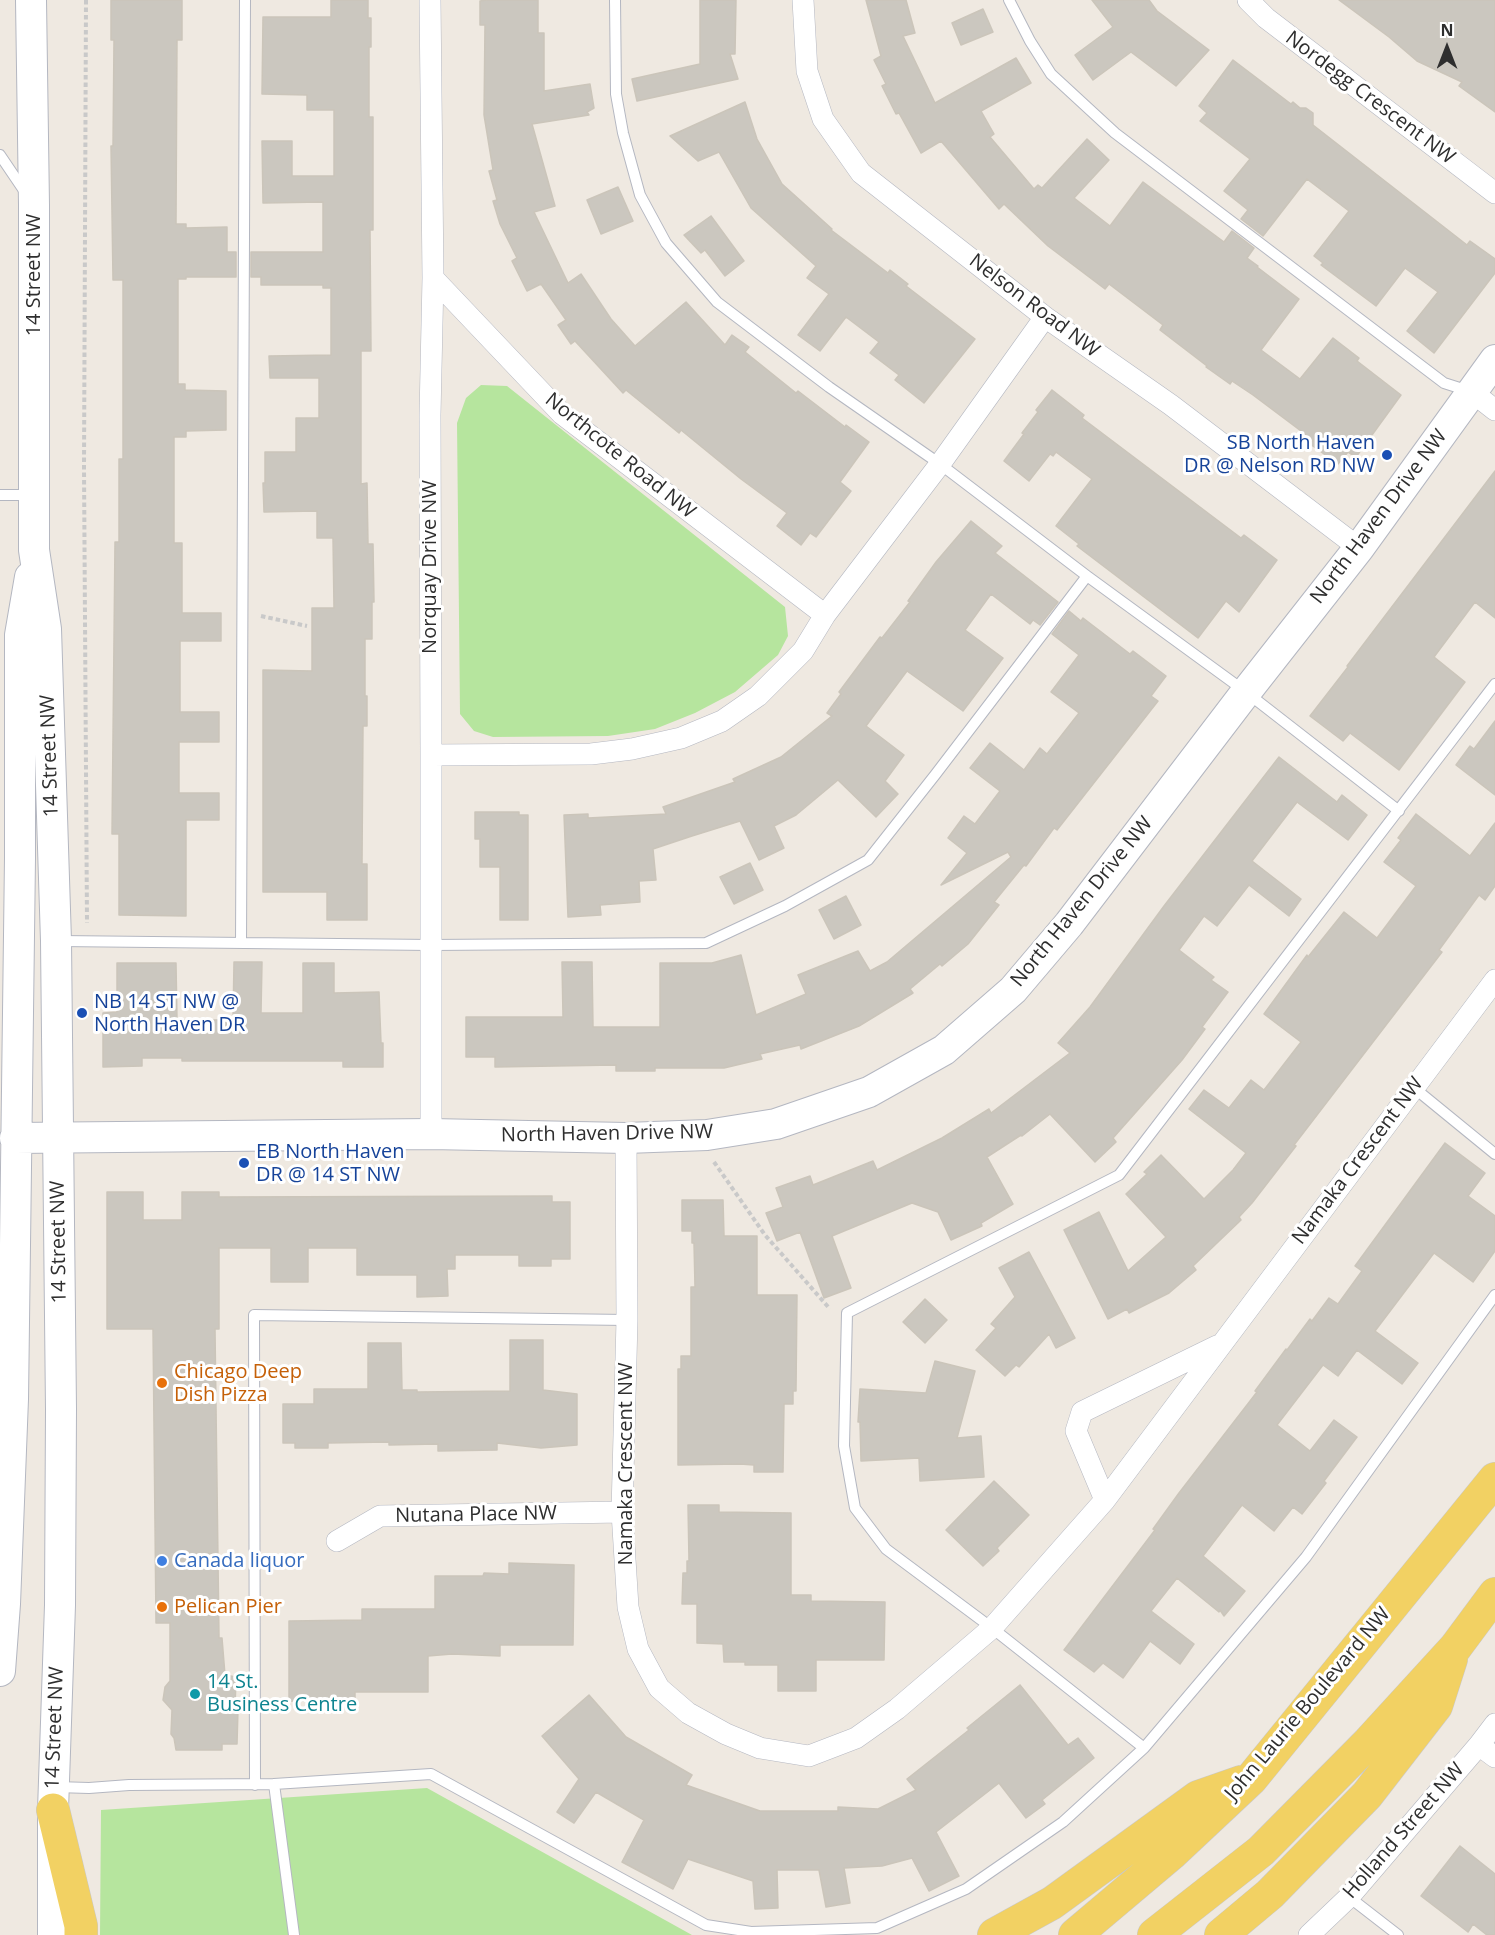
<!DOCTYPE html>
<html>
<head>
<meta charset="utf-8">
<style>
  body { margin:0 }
  #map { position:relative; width:1495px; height:1935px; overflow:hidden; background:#efe9e1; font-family:"Open Sans",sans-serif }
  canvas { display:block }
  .north { position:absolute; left:1417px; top:18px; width:60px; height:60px; -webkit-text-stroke:4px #fff; paint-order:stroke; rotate:0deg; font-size:16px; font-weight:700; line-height:24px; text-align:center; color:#2e2e2e }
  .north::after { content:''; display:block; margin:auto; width:21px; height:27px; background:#2e2e2e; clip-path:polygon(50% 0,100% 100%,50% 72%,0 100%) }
</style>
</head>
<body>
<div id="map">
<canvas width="1495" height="1935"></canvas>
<div class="north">N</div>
</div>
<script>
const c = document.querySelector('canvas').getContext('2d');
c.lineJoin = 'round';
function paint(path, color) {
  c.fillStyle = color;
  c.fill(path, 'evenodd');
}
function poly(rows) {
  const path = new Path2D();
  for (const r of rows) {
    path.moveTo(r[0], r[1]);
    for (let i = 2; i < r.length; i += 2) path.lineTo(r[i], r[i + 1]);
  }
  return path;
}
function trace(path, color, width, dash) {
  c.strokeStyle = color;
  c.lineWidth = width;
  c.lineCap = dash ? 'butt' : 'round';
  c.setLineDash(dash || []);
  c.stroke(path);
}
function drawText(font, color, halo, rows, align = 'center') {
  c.font = font + ' "Open Sans",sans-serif';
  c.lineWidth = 6;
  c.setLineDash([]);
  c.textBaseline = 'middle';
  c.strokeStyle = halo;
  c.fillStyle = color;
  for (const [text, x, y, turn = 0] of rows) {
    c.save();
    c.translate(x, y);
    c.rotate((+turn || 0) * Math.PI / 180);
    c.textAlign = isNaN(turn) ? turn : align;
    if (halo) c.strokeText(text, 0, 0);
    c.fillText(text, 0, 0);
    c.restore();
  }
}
const green = poly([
  [481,385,507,386,785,607,788,636,778,655,735,692,695,713,655,729,608,736,493,737,474,731,460,714,457,423,466,398],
  [427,1788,692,1935,100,1935,101,1810]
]);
const building = poly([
  [111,0,182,0,182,40,177,40,176,224,186,224,186,228,227,227,227,252,236,252,236,277,186,277,186,279,178,279,178,384,185,384,185,390,226,391,226,430,186,431,186,437,174,437,174,543,182,543,182,613,221,613,221,641,180,641,180,712,219,712,219,742,179,742,179,793,219,793,219,820,186,820,186,916,119,915,119,834,112,834,115,542,119,542,119,459,123,459,123,280,113,280,111,146,113,146,114,40,111,40,111,0],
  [331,0,368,0,368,18,371,18,371,47,369,47,369,117,373,117,373,230,370,230,371,351,361,351,361,484,367,483,368,544,373,544,374,602,372,602,372,639,365,639,365,696,367,696,367,726,363,726,362,864,367,864,367,920,327,920,327,892,263,892,263,670,312,671,312,608,334,608,333,538,317,538,317,511,264,512,263,483,265,483,265,452,296,452,296,418,319,418,319,378,270,378,269,356,331,355,331,288,323,288,323,285,261,285,261,277,251,277,251,252,323,252,323,202,263,203,262,141,292,141,292,176,334,176,334,110,307,110,307,95,262,94,263,17,331,17,331,0],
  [487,0,538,0,538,33,544,33,544,91,590,84,594,108,587,112,589,115,532,124,555,206,534,212,568,283,581,274,611,319,635,346,686,302,725,345,732,335,749,347,745,352,796,393,798,391,845,427,846,425,869,442,840,482,851,491,816,537,810,533,801,545,777,526,787,513,741,479,681,430,679,433,626,390,623,393,575,341,571,344,558,325,566,320,541,284,527,291,512,261,517,258,500,224,493,201,497,200,489,171,493,170,484,115,485,25,480,25,480,1,487,0],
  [700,0,736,0,735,54,730,54,738,79,637,101,632,79,700,64,700,0],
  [866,0,906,0,915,33,903,36,935,103,1016,58,1031,83,981,111,994,134,990,137,1034,189,1038,185,1042,188,1087,139,1109,160,1074,198,1110,226,1143,182,1224,242,1232,231,1254,248,1247,258,1258,266,1257,267,1299,299,1261,350,1300,379,1333,338,1359,358,1357,361,1401,395,1356,457,1348,452,1338,464,1310,444,1313,440,1253,395,1232,381,1230,384,1206,367,1207,366,1160,330,1163,325,1109,284,1105,289,1048,246,1004,204,999,209,941,141,921,153,899,113,896,114,882,86,886,84,874,60,881,56,866,0],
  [1092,0,1149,0,1157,11,1209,50,1176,86,1131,52,1093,80,1075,55,1113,27,1092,0],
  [1339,0,1495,0,1495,112,1459,86,1462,82,1417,61,1389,37,1339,0],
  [983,9,993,32,961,45,952,23,983,9],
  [1233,60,1291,104,1293,102,1300,108,1306,108,1313,113,1313,125,1467,245,1470,241,1495,259,1495,273,1434,353,1407,331,1438,292,1405,268,1376,306,1321,265,1323,263,1314,256,1349,211,1307,179,1263,236,1241,219,1248,210,1224,191,1250,159,1200,121,1207,113,1199,106,1233,60],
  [745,102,757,139,782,184,832,229,831,230,888,273,890,270,908,284,906,286,975,339,924,403,895,380,899,375,870,353,879,342,846,317,820,351,798,335,829,294,807,278,816,266,751,208,719,152,698,161,670,136,745,102],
  [618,187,633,221,601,234,587,200,618,187],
  [711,216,744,261,725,276,705,250,701,253,684,235,711,216],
  [1052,390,1084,415,1082,418,1241,538,1244,535,1277,560,1239,612,1226,601,1198,638,1077,546,1079,544,1056,526,1092,479,1056,452,1053,456,1050,454,1029,481,1004,461,1024,434,1022,433,1038,412,1036,410,1052,390],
  [1495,471,1495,618,1475,602,1434,657,1465,682,1399,770,1350,733,1343,741,1310,716,1348,667,1347,666,1495,471],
  [971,521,1002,546,995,553,1058,602,1040,625,1033,620,1030,624,991,594,965,630,1003,658,963,711,907,671,866,726,904,755,885,781,898,794,876,817,838,780,796,815,774,826,784,848,759,860,740,821,692,836,653,849,656,880,639,881,640,902,600,905,601,915,568,917,564,815,588,814,588,818,666,814,663,807,735,782,733,779,781,757,832,716,827,713,841,694,839,692,880,637,882,638,910,602,908,601,936,562,971,521],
  [1069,611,1081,621,1083,618,1130,654,1133,651,1166,676,1151,696,1158,701,1057,830,1054,828,1026,866,1024,865,994,902,999,905,968,944,942,966,940,964,910,989,913,993,859,1026,801,1049,800,1045,760,1054,762,1059,724,1068,655,1068,655,1071,616,1071,616,1065,495,1067,495,1057,466,1057,466,1017,563,1017,562,962,592,962,593,1027,660,1027,660,963,712,963,741,955,756,1015,806,994,798,975,858,951,870,971,887,962,1011,857,1008,852,941,885,967,853,948,838,964,816,975,824,1000,791,970,768,990,743,1024,770,1040,748,1047,754,1079,713,1051,692,1079,655,1052,634,1069,611],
  [1495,721,1495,795,1456,765,1470,746,1474,749,1495,721],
  [1279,757,1337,802,1342,795,1367,815,1348,840,1297,802,1252,861,1301,899,1289,916,1249,885,1217,926,1204,916,1179,950,1214,977,1211,980,1228,992,1202,1027,1205,1029,1182,1060,1113,1138,1116,1142,1095,1162,1050,1114,1022,1136,1021,1135,987,1157,1013,1204,981,1223,982,1226,951,1240,938,1212,912,1203,832,1236,851,1288,824,1298,800,1232,777,1241,766,1213,783,1207,776,1188,810,1176,813,1185,873,1161,877,1170,942,1138,989,1109,991,1113,1070,1053,1058,1043,1090,1007,1164,906,1279,757],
  [475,812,519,812,519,815,528,815,528,920,500,920,500,867,480,867,480,839,475,839,475,812],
  [1416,814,1470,856,1495,823,1495,886,1485,900,1479,895,1439,950,1442,952,1294,1145,1296,1146,1252,1203,1239,1217,1241,1220,1193,1266,1196,1270,1169,1293,1129,1313,1127,1309,1108,1319,1064,1230,1099,1212,1128,1271,1166,1237,1126,1194,1147,1174,1144,1172,1161,1155,1204,1199,1233,1170,1246,1153,1189,1109,1204,1090,1229,1108,1251,1080,1264,1090,1301,1042,1264,1014,1307,955,1308,957,1344,912,1377,938,1416,886,1384,862,1401,840,1398,838,1416,814],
  [750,863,763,890,734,904,720,877,750,863],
  [846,896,861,925,834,939,819,910,846,896],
  [234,962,262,962,261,1013,303,1013,303,963,334,963,334,993,379,992,381,1043,383,1043,383,1067,343,1067,343,1061,182,1061,182,1058,142,1058,142,1066,103,1067,103,1013,117,1012,117,963,176,963,177,1020,233,1020,234,962],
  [1445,1143,1485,1173,1468,1196,1495,1216,1495,1251,1473,1282,1434,1253,1375,1331,1418,1363,1402,1384,1357,1350,1338,1376,1323,1365,1277,1425,1310,1451,1334,1420,1357,1437,1324,1481,1326,1483,1302,1514,1293,1507,1274,1531,1242,1505,1203,1556,1245,1591,1224,1616,1220,1610,1219,1612,1177,1578,1151,1611,1194,1644,1180,1664,1150,1641,1123,1678,1103,1663,1094,1672,1064,1650,1155,1530,1153,1529,1179,1493,1257,1392,1255,1391,1286,1349,1287,1350,1310,1319,1312,1321,1329,1298,1338,1304,1362,1271,1355,1266,1445,1143],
  [107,1192,143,1192,143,1220,182,1220,182,1192,219,1192,219,1197,552,1196,552,1202,570,1202,570,1259,551,1259,551,1266,519,1266,519,1255,455,1255,455,1269,447,1269,448,1296,417,1297,417,1275,357,1275,357,1248,308,1248,308,1282,271,1282,271,1248,219,1248,219,1329,215,1329,219,1638,222,1638,225,1675,236,1677,235,1709,238,1709,237,1744,222,1744,222,1750,176,1750,174,1738,171,1734,172,1710,163,1700,165,1687,170,1681,170,1623,156,1623,153,1329,107,1329,107,1192],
  [682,1200,723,1200,724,1236,757,1236,757,1295,797,1295,796,1391,793,1391,793,1404,784,1404,783,1472,754,1472,754,1465,740,1464,678,1465,678,1369,681,1369,681,1356,691,1356,691,1287,695,1287,694,1243,692,1243,692,1231,682,1231,682,1200],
  [1029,1252,1075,1338,1056,1348,1049,1334,1019,1367,1016,1365,1005,1376,976,1350,996,1328,991,1324,1015,1297,999,1268,1029,1252],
  [925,1299,947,1320,925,1343,903,1322,925,1299],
  [510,1340,543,1340,543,1390,577,1394,577,1445,541,1448,497,1443,497,1450,438,1451,438,1444,389,1445,389,1442,328,1443,328,1448,295,1448,295,1443,283,1443,283,1404,314,1404,314,1389,368,1389,368,1343,401,1343,402,1390,417,1390,417,1392,510,1391,510,1340],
  [935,1361,975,1371,957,1438,981,1436,984,1477,920,1481,919,1458,861,1461,860,1422,858,1422,860,1389,926,1393,935,1361],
  [994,1481,1029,1515,997,1548,999,1551,983,1566,946,1530,994,1481],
  [688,1505,719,1505,719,1512,791,1513,791,1595,811,1595,811,1601,885,1602,884,1660,816,1660,816,1691,778,1691,778,1665,745,1665,745,1662,724,1662,723,1644,697,1643,697,1604,682,1604,683,1573,687,1573,687,1561,689,1561,688,1505],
  [509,1563,574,1565,573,1645,500,1645,500,1656,452,1654,428,1656,428,1692,355,1692,355,1701,289,1701,289,1621,362,1620,362,1609,435,1609,435,1576,483,1576,484,1573,509,1574,509,1563],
  [1020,1685,1068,1745,1078,1738,1094,1758,1042,1800,1045,1804,1026,1818,999,1783,936,1832,959,1876,929,1891,912,1858,882,1866,844,1868,850,1903,826,1907,819,1870,777,1870,778,1908,755,1909,753,1881,688,1859,673,1889,622,1862,644,1820,596,1792,574,1823,557,1812,579,1779,542,1736,589,1695,626,1737,692,1775,686,1785,760,1811,838,1811,838,1807,878,1809,916,1790,907,1779,969,1730,967,1728,1020,1685],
  [1460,1846,1495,1874,1495,1935,1487,1935,1473,1924,1468,1932,1421,1896,1460,1846]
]);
const path = poly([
  [86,0,84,468,87,923],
  [261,616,307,626],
  [714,1162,765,1235,830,1309]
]);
const lane = poly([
  [615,0,616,94,623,133,640,195,666,243,717,302,829,387,940,464,1087,576,1246,692,1399,811],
  [1009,0,1030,41,1051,74,1115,133,1444,383,1469,391],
  [0,155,27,195],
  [0,495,31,495],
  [1495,684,1119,1175,847,1313,844,1446,855,1508,886,1549,992,1628,1144,1748,1306,1557,1495,1295],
  [59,941,431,945,706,943,785,906,868,860,935,775,1087,576],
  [241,943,245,0],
  [1413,1087,1495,1154],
  [274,1784,294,1935],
  [255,1785,254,1315,627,1320],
  [56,1787,89,1788,129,1785,274,1784,431,1774,706,1925,751,1932,877,1928,966,1889,1063,1822,1144,1748],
  [1349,1897,1398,1935]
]);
const street = poly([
  [430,0,433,278,430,415,431,755,431,1134],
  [803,0,807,71,823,119,861,173,1045,317,1171,405,1359,548],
  [1248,0,1266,18,1495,193],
  [433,278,562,414,825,615,940,464,1045,317],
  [1472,392,1495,410],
  [431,755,591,754,632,749,681,738,722,721,758,696,803,651,825,615],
  [626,1138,627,1320,622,1512,628,1607,638,1649,659,1688,688,1713,726,1734,760,1748,809,1756,856,1738,897,1709,992,1628,1105,1500,1495,980],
  [1105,1500,1076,1431,1082,1412,1217,1346],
  [337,1541,380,1516,622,1512],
  [1479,1745,1495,1757],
  [1309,1935,1349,1897,1479,1745,1495,1724]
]);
const secondary = poly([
  [31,0,34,205,34,550,46,629,56,941,61,1409,60,1605,53,1810,53,1935],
  [15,1138,431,1134,626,1138,707,1135,776,1124,869,1092,944,1050,1013,990,1069,924,1246,692,1359,548,1495,360],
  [0,1671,5,1604,13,1399,20,858,20,635,30,577]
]);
const primary = poly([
  [53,1810,81,1926,81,1935],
  [994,1935,1052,1903,1198,1797,1241,1782],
  [1075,1935,1171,1854,1251,1779,1495,1479],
  [1154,1935,1261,1851,1369,1742,1455,1648,1495,1594],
  [1221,1935,1270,1894,1367,1795,1436,1706,1451,1659]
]);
const markers = [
  [1387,455,6,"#1a4fb4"],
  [82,1013,6,"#1a4fb4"],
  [244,1163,6,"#1a4fb4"],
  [162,1383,6,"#e8710a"],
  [162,1561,6,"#3f7fe0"],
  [162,1607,6,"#e8710a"],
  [195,1694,6,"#0f9aa8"]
];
const streetNames = [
  ["Nordegg Crescent NW",1370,98,37],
  ["14 Street NW",34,275,-90],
  ["Nelson Road NW",1034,306,37],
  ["Northcote Road NW",620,456,39],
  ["North Haven Drive NW",1379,517,-53],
  ["Norquay Drive NW",430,567,-90],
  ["14 Street NW",50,756,-92],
  ["North Haven Drive NW",1082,902,-51],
  ["North Haven Drive NW",607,1134,-1],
  ["Namaka Crescent NW",1358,1161,-53],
  ["14 Street NW",59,1242,-91],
  ["Namaka Crescent NW",626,1464,-90],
  ["Nutana Place NW",476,1515,-1],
  ["John Laurie Boulevard NW",1308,1704,-50],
  ["14 Street NW",55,1728,-88],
  ["Holland Street NW",1404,1831,-49]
];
const transitNames = [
  ["SB North Haven",1375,443,"right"],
  ["DR @ Nelson RD NW",1375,466,"right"],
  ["NB 14 ST NW @",94,1002],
  ["North Haven DR",94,1025],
  ["EB North Haven",256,1152],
  ["DR @ 14 ST NW",256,1175]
];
const foodNames = [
  ["Chicago Deep",174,1372],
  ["Dish Pizza",174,1395],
  ["Pelican Pier",174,1607]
];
const shopNames = [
  ["Canada liquor",174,1561]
];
const cultureNames = [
  ["14 St.",207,1682],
  ["Business Centre",207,1705]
];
paint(green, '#b6e59e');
paint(building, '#cbc7bf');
trace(building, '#cbc5ba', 1.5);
trace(lane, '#b4b7c1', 12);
trace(street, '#b4b7c1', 22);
trace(secondary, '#b4b7c1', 32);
trace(primary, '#c9c9c9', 34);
trace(path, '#c9c9c9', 4, [4.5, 3]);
trace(lane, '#fff', 10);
trace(street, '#fff', 21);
trace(secondary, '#fff', 30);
trace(primary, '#f2d163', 33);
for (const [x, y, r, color] of markers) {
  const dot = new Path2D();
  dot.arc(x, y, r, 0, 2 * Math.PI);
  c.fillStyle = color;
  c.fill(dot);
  trace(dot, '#fff', 2);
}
drawText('20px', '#2e2e2e', '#fff', streetNames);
drawText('20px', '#164399', '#fff', transitNames, 'left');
drawText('20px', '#c56008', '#fff', foodNames, 'left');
drawText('20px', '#366cbe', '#fff', shopNames, 'left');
drawText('20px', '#0d838f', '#fff', cultureNames, 'left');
</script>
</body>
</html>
